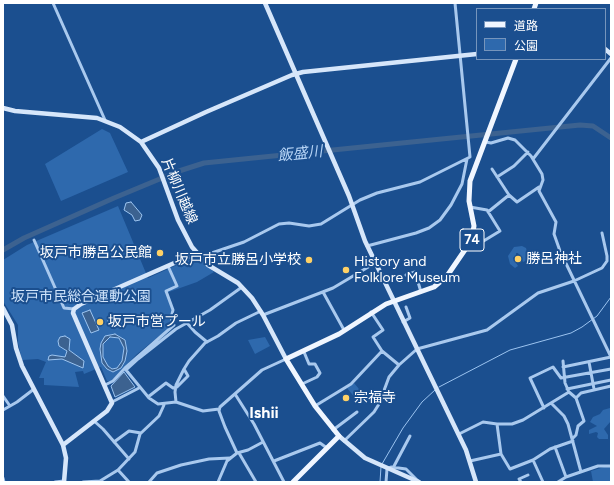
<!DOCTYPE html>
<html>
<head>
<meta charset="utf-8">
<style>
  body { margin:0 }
  #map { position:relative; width:614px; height:485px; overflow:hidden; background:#1b4f8f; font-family:Figtree,"Noto Sans JP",sans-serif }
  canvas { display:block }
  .frame { position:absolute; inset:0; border:4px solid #fff; pointer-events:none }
  .legend { position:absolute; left:476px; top:8px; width:130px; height:52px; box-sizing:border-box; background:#1b4f8f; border:1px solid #7695bc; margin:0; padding:5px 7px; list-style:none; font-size:12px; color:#fff }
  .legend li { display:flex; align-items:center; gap:8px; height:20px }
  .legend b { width:20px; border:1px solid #7695bc }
</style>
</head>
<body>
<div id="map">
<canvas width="614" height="485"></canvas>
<div class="frame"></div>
<ul class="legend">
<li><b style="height:5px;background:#f0f6ff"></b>道路</li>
<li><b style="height:11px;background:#2e69ad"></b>公園</li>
</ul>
</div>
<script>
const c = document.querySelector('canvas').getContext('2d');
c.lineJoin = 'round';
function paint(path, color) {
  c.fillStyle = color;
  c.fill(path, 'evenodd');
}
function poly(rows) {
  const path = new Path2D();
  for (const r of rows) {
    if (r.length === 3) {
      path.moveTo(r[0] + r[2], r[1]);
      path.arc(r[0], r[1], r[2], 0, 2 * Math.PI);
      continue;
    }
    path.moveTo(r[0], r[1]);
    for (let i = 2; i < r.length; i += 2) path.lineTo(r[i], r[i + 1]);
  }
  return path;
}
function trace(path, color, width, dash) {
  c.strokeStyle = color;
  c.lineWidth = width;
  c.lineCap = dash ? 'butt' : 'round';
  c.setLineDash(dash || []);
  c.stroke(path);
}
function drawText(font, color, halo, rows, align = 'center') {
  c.font = font + ' Figtree,"Noto Sans JP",sans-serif';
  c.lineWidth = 4;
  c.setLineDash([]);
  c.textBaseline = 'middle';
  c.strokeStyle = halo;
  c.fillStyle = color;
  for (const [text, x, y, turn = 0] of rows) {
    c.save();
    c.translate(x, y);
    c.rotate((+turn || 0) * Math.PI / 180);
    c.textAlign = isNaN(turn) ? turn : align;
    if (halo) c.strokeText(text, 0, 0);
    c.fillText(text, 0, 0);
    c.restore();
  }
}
const green = poly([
  [102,129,110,133,128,172,61,201,45,164],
  [118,206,148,278,197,256,214,272,197,282,166,293,173,310,170,318,173,325,137,354,111,381,107,381,101,367,84,374,83,371,75,372,79,387,44,385,44,378,39,378,46,362,38,359,22,360,18,343,18,325,3,301,3,260,27,245],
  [522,246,526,248,529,259,523,262,518,253,516,253,516,255,513,258,518,266,515,268,510,264,508,256,514,247],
  [265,337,270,346,255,354,248,340],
  [354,383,369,401,365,404,360,397,356,399,347,388],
  [610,408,611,421,604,429,608,435,608,439,599,439,597,437,598,433,596,432,589,434,589,430,597,426,590,422,593,417,600,414,603,410],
  [604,467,611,467,611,482,593,482,591,471]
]);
const water = poly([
  [131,202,142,215,140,220,135,221,132,215,124,210,126,203,131,202],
  [90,310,99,330,91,333,82,313,90,310],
  [114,320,6],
  [115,334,125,340,127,351,125,361,121,368,113,372,107,369,102,363,100,349,101,343,105,336,115,334],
  [110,337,119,338,124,348,122,361,117,368,112,369,108,366,103,357,103,344,110,337],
  [65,336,70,339,69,350,84,361,83,368,62,359,48,360,49,356,52,355,65,357,67,351,59,346,58,341,60,337,65,336],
  [124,372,135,387,115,397,111,386,124,372]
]);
const stream = poly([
  [439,387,510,350,571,333,582,327,597,316,611,297],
  [382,464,403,428,422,402,435,390],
  [380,482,381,467]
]);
const river = poly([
  [3,250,24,238,114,198,179,171,204,163,580,125,593,126,611,138]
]);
const street = poly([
  [53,3,105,120],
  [486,142,491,143,508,138,515,140,531,156,542,174,543,180,539,191,556,222,554,234,560,251,611,357],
  [533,159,611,58],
  [492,169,509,195,517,202,539,187],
  [497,177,514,166,528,152],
  [488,212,509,195],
  [34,240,64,308,74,309],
  [367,246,416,233,429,228,440,220,451,205,462,184,467,159],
  [468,248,472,248,500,231,487,210,470,207],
  [200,257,244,242,279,224,289,223,309,226,321,224,360,200,377,193,420,182,470,157,455,3],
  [406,275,415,272,421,292],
  [323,292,344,330],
  [371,312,383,330,373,337,382,351],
  [263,315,333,288,375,263],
  [403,322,410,318,406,307],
  [187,323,195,332,207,342],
  [563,361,565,383,569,392,576,398,584,421,578,426,576,435,572,439],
  [589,362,594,389],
  [563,367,611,357],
  [125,368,174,325,171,318,173,310,166,291,177,286,168,266],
  [126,370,149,398,158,404,176,402,203,411,219,409],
  [302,384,317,377,320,373,315,364,309,364,304,352],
  [105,385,113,381,125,368,126,370,138,359,176,329,210,310,242,287],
  [567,389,611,380],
  [235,394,254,424,284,482],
  [3,396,10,406],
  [148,397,166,383,173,388,177,387,188,376,184,369,189,361,205,343,218,336,236,323,261,311],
  [576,398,581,393,611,386],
  [112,402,139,388],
  [176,402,175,392,176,385,184,369],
  [552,404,564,416,568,424,581,472],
  [315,406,351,384,382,351,399,365],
  [544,408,530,378,553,367,561,378,611,369],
  [3,410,17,402,34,389],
  [94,421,103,429,129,459],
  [497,424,501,454,510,469,533,460,550,449,573,441],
  [333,430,357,412],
  [459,434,483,422,497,424,512,424,523,420,569,392],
  [344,441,374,412,379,404,389,377,399,365,417,349,487,330,538,293,574,281,602,268,607,261,607,256,602,233],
  [114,442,129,431,141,433],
  [555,447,566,477],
  [237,453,225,427,219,411,220,407,262,370,286,359],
  [239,453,256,482],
  [533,460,543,482],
  [274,461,320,443,327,448],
  [470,461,501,454],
  [393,468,410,436],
  [118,470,129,482],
  [3,478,4,482],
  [55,482,64,481],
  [83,482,100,481,118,470,135,452,140,434,159,416,164,405],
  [149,482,157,473,181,465,209,459,230,458],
  [218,482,227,461,237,453,248,450,263,442],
  [386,482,387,469,391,467,406,469,418,481],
  [521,482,519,479,528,475],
  [558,482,566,477,598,466,611,466]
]);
const secondary = poly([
  [265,3,349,196,365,241,466,450,476,482],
  [605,49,611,54],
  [3,108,15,111,97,118,120,127,141,142,159,168,178,220,192,247,208,265,238,283,252,298,263,315,286,359],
  [141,142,206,112,292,75,303,72,477,54],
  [3,308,12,325,16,348,22,366,63,445,66,458,64,482],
  [339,436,365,458,419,482],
  [63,445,107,411,112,403,73,313,74,309,81,304,197,253]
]);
const primary = poly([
  [534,9,536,3],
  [293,482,339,436,315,406,286,359,339,334,386,304,434,287,447,276,471,241,474,226,469,201,470,181,516,59]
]);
const markers = [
  [160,253,4,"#ffd166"],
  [518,259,4,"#ffd166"],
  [309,260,4,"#ffd166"],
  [346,270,4,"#ffd166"],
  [100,322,4,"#ffd166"],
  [346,398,4,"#ffd166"]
];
const shields = [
  [472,240,24]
];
const shieldNames = [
  ["74",472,240]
];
const streetNames = [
  ["片柳川越線",179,191,67]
];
const poiNames = [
  ["坂戸市勝呂公民館",152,253,"right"],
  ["勝呂神社",526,259],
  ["坂戸市立勝呂小学校",301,260,"right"],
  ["History and",354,262],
  ["Folklore Museum",354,278],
  ["坂戸市営プール",108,322],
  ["宗福寺",354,398]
];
const parkNames = [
  ["坂戸市民総合運動公園",81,297]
];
const waterNames = [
  ["飯盛川",300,154,-6]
];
const quarterNames = [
  ["Ishii",264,413]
];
paint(green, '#2e69ad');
paint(water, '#3c6290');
trace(water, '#9cc4f0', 1);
trace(stream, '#9cc4f0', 1);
trace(river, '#3c6290', 5);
trace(street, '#a9c9ee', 3);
trace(secondary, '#d6e6fa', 4.5);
trace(primary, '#f0f6ff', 5);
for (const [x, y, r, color] of markers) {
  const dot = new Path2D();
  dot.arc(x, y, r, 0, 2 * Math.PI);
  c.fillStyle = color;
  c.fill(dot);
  trace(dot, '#1b4f8f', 1.5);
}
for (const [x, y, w] of shields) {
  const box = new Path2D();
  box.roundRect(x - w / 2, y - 11, w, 22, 3);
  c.fillStyle = '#1b4f8f';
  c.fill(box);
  trace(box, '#fff', 1);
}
drawText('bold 13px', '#fff', null, shieldNames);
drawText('14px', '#fff', '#1b4f8f', streetNames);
drawText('14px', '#fff', '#1b4f8f', poiNames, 'left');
drawText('14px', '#cfe3fa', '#1b4f8f', parkNames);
drawText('italic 15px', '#b5d3f5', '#1b4f8f', waterNames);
drawText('bold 16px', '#fff', '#1b4f8f', quarterNames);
</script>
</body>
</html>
